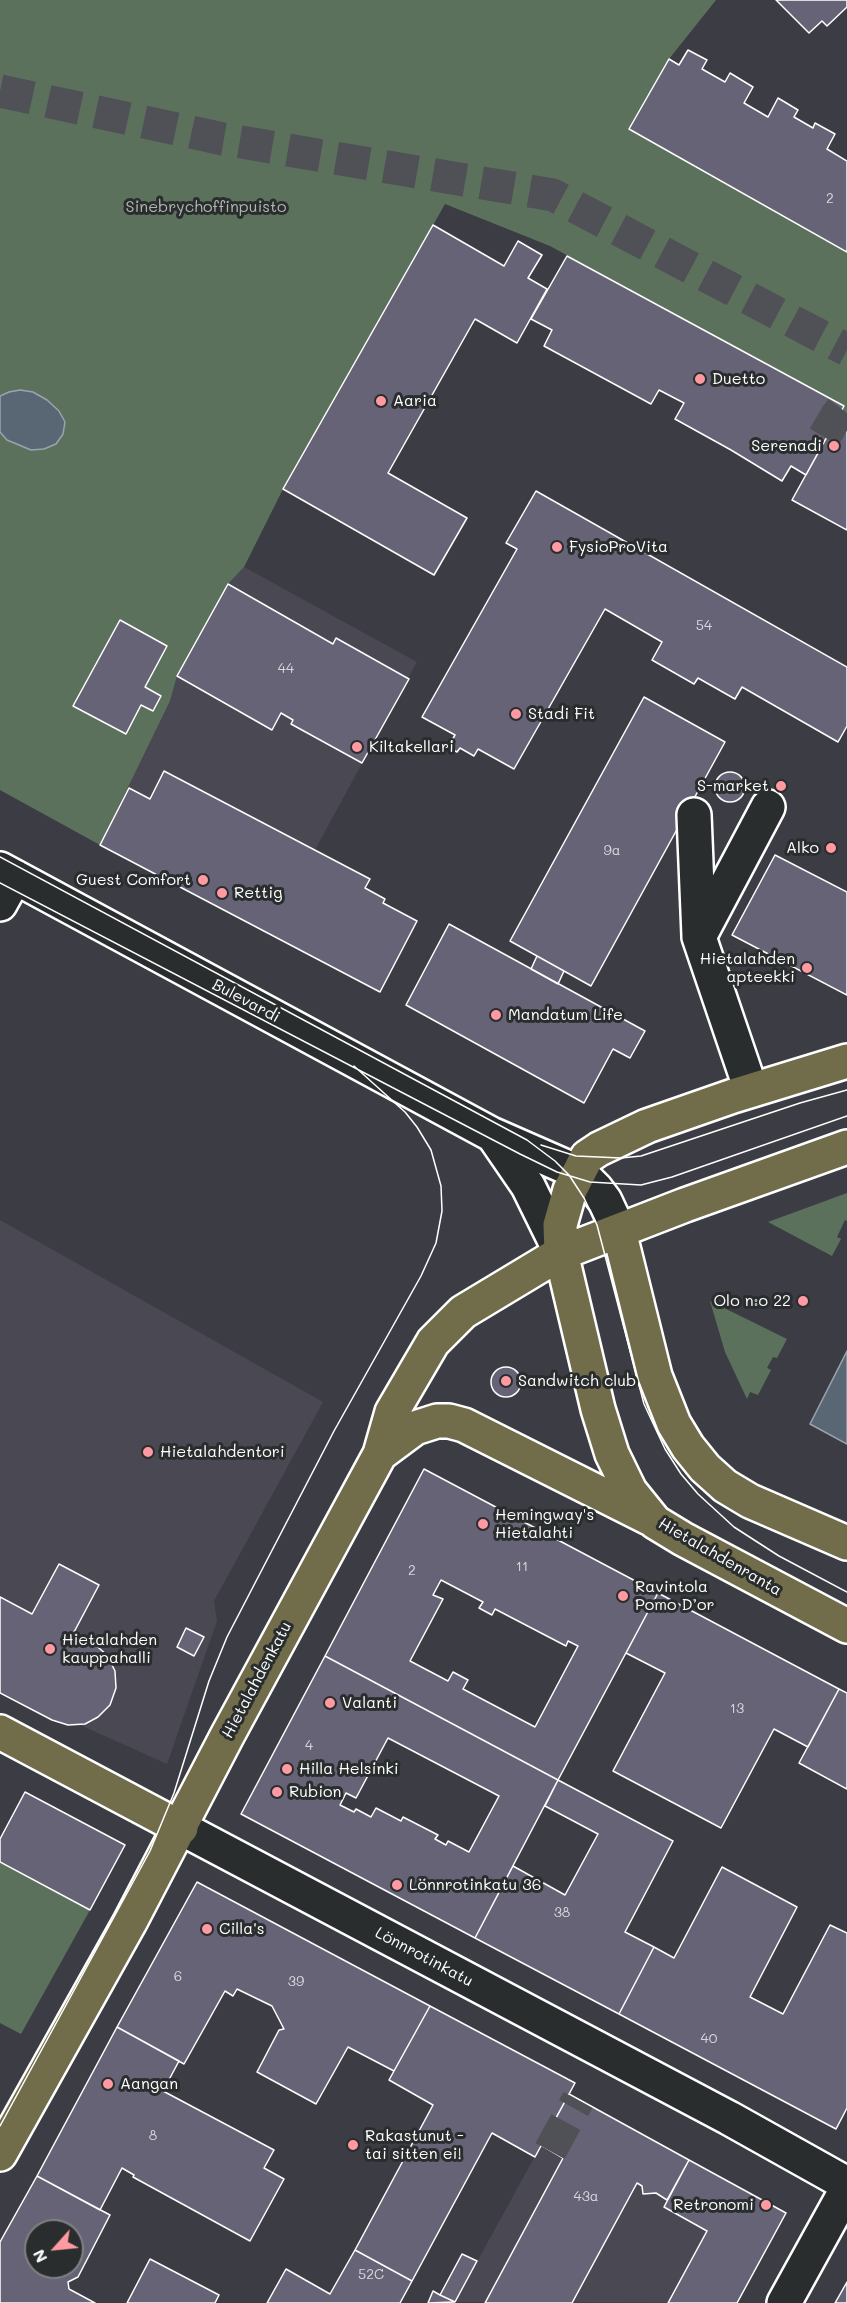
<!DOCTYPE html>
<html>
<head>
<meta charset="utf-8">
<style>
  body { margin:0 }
  #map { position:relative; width:847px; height:2303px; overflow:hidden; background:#3c3d44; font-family:Mali,sans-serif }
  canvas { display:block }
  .north { position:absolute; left:24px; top:2219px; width:60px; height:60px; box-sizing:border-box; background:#2a2d2e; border:2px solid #7f8182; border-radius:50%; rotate:243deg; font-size:16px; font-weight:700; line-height:24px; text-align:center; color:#fff }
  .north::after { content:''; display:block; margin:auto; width:21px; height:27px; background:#ff9aa2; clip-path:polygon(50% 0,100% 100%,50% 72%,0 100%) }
</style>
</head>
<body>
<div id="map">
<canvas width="847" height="2303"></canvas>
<div class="north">N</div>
</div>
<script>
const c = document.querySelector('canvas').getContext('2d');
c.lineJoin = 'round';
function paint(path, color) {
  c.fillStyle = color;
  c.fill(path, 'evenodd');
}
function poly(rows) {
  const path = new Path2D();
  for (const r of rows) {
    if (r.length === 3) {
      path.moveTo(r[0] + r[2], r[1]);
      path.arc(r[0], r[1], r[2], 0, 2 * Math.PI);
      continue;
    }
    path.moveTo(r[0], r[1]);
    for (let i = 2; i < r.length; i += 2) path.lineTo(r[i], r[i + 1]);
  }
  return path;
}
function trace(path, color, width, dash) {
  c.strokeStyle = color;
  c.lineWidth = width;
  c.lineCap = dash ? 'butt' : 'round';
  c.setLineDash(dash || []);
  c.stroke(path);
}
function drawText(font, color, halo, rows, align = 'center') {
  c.font = font + ' Mali,sans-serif';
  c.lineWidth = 6;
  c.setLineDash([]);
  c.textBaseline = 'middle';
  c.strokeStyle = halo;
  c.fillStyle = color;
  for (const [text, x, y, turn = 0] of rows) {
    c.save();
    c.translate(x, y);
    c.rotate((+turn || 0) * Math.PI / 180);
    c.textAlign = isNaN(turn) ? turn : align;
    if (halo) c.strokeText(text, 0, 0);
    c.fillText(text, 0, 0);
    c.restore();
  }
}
const built = poly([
  [244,567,417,662,315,850,370,879,365,888,385,899,383,903,417,921,380,992,100,845,170,701,177,676,228,584],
  [0,1220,323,1402,214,1601,217,1621,167,1764,78,1724,68,1725,52,1720,0,1693],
  [569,2094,786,2213,737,2303,455,2302]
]);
const green = poly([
  [0,0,716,0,669,59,630,129,847,252,847,417,840,413,844,406,550,246,445,204,283,489,244,567,228,584,177,676,170,701,100,845,0,790],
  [847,1193,847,1221,845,1220,837,1237,841,1239,832,1256,768,1222],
  [710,1301,787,1339,777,1358,773,1357,767,1368,771,1370,758,1395,750,1392,747,1399,725,1352],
  [0,1862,90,1910,21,2034,0,2023]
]);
const water = poly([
  [20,390,33,392,47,400,59,411,65,422,63,434,56,444,44,449,31,450,7,440,0,432,0,396,9,392,20,390],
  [847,1351,847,1444,810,1424,847,1351]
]);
const building = poly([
  [776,0,847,0,847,7,827,26,822,21,809,33,776,0],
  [688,50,707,60,702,69,725,82,730,73,753,87,744,103,768,117,778,98,798,110,794,117,813,128,815,123,835,134,827,149,847,161,847,252,629,129,669,59,679,65,688,50],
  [433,225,504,266,518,241,542,255,528,278,547,289,517,343,475,319,388,473,467,518,434,575,283,489,433,225],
  [567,256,844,406,806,475,791,466,782,481,731,450,675,419,684,403,659,390,651,404,544,346,552,330,531,319,567,256],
  [840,413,847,417,847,530,792,500,840,413],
  [536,491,847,667,847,726,838,742,742,687,735,699,698,678,694,684,652,660,662,642,605,609,514,769,478,749,474,756,460,748,457,752,448,747,455,735,422,717,517,549,506,543,536,491],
  [228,584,333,644,336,638,409,679,362,763,291,724,293,720,281,713,272,730,177,676,228,584],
  [120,620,167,646,145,687,161,696,153,711,141,705,126,734,73,706,120,620],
  [644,697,725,742,591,986,510,941,644,697],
  [164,771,370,879,365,888,385,899,383,903,417,921,380,992,100,845,129,788,150,799,164,771],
  [730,787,15],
  [775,855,847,892,847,995,732,935,775,855],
  [449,924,645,1031,630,1058,613,1049,584,1103,406,1005,449,924],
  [537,956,564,971,558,984,531,969,537,956],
  [506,1382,15],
  [424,1469,658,1593,558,1780,325,1656,424,1469],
  [441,1580,483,1602,479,1608,492,1615,495,1609,566,1646,568,1641,578,1646,535,1727,463,1689,468,1680,453,1672,448,1681,410,1661,443,1599,433,1595,441,1580],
  [59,1564,99,1585,73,1634,92,1642,107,1655,115,1671,116,1688,110,1705,98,1717,85,1724,68,1725,52,1720,0,1693,0,1597,32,1614,59,1564],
  [658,1593,839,1689,808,1747,774,1729,721,1828,613,1771,665,1673,626,1653,658,1593],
  [186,1628,204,1637,194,1656,177,1647,186,1628],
  [325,1656,558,1780,475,1938,241,1814,325,1656],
  [388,1738,499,1796,469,1852,448,1841,446,1845,435,1839,438,1835,403,1817,401,1821,376,1808,371,1817,356,1809,354,1812,340,1805,346,1793,356,1798,388,1738],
  [839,1689,847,1693,847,1789,799,1763,839,1689],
  [558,1780,673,1841,625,1932,654,1947,619,2014,475,1938,513,1866,565,1895,598,1834,545,1806,558,1780],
  [25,1792,125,1845,90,1910,0,1862,0,1839,25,1792],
  [722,1867,797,1907,750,1997,783,2014,830,1925,847,1933,847,2108,836,2129,619,2014,654,1947,674,1958,722,1867],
  [197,1882,430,2006,394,2071,348,2047,316,2104,257,2072,279,2030,284,2029,272,2006,237,1989,233,1996,225,1991,184,2064,117,2027,197,1882],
  [430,2006,575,2083,535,2157,492,2133,412,2281,355,2250,433,2105,389,2080,430,2006],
  [117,2027,179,2061,163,2091,274,2150,264,2168,284,2179,250,2241,133,2177,134,2175,122,2168,100,2210,37,2176,117,2027],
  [569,2094,689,2160,667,2200,656,2193,643,2194,642,2186,637,2183,572,2303,485,2303,563,2158,541,2145,569,2094],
  [689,2160,786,2213,737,2303,668,2303,707,2231,664,2207,689,2160],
  [37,2176,110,2215,78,2277,68,2282,69,2289,95,2303,0,2303,0,2242,37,2176],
  [36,2231,72,2231,72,2267,36,2267,36,2231],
  [355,2250,412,2281,400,2303,267,2303,286,2269,330,2294,355,2250],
  [462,2254,477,2261,455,2302,440,2295,462,2254],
  [150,2259,219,2295,215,2303,127,2303,150,2259],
  [847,2282,847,2303,835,2303,847,2282],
  [433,2291,440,2295,455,2302,428,2303,433,2291]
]);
const minorTunnel = poly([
  [824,437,837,415,847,402],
  [550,2151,578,2100]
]);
const majorTunnel = poly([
  [0,91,223,139,553,195,847,350]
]);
const minor = poly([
  [694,815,699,936],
  [0,869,491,1134,580,1173,596,1189,605,1201,619,1231],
  [0,904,15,877],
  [751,1090,699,937,768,807],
  [493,1135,528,1186,561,1253],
  [181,1828,729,2118,847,2184],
  [784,2303,847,2189]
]);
const major = poly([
  [847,1061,733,1096,647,1126,599,1149,587,1157,570,1190,560,1225,561,1253,598,1409,612,1454,630,1491,655,1522,683,1539,847,1626],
  [619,1231,655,1376,674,1424,688,1447,705,1468,725,1486,750,1501,847,1543],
  [380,1454,415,1428,437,1421,449,1421,464,1425,649,1518],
  [0,1732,181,1828],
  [0,2154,130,1922,227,1736,380,1454,392,1412,433,1342,463,1312,561,1253,685,1205,847,1147]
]);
const tram = poly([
  [0,857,527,1140,555,1161,569,1175,584,1198,597,1225,644,1404,665,1449,681,1474,698,1494,734,1527,779,1556,847,1592],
  [0,883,520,1154,557,1172,590,1182,641,1185,672,1177,847,1116],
  [541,1145,576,1156,621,1158,641,1156,800,1103,847,1090],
  [0,2126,150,1851,174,1793,209,1681,227,1637,334,1431,421,1276,436,1243,442,1211,441,1186,431,1150,417,1127,405,1112,354,1066]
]);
const markers = [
  [700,379,6,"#ff9aa2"],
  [381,401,6,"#ff9aa2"],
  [834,446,6,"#ff9aa2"],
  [557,547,6,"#ff9aa2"],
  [516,714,6,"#ff9aa2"],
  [357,747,6,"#ff9aa2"],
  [781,786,6,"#ff9aa2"],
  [831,848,6,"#ff9aa2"],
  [203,880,6,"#ff9aa2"],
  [222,893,6,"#ff9aa2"],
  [807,968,6,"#ff9aa2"],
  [496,1015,6,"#ff9aa2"],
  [803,1301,6,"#ff9aa2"],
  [506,1381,6,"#ff9aa2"],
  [148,1452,6,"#ff9aa2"],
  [483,1524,6,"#ff9aa2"],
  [623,1596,6,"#ff9aa2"],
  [50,1649,6,"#ff9aa2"],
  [330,1703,6,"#ff9aa2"],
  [287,1769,6,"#ff9aa2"],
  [277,1792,6,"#ff9aa2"],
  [397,1885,6,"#ff9aa2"],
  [207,1929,6,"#ff9aa2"],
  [108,2084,6,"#ff9aa2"],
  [353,2145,6,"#ff9aa2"],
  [766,2205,6,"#ff9aa2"]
];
const numberNames = [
  ["2",830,199],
  ["54",704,626],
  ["44",286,669],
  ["9a",612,851],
  ["11",522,1567],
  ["2",412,1571],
  ["13",737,1709],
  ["4",309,1746],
  ["38",562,1913],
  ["6",178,1977],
  ["39",296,1982],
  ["40",709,2039],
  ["8",153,2136],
  ["43a",586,2197],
  ["52C",371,2275]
];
const parkNames = [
  ["Sinebrychoffinpuisto",206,207]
];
const poiNames = [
  ["Duetto",712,379],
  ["Aaria",393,401],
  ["Serenadi",822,446,"right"],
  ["FysioProVita",569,547],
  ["Stadi Fit",528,714],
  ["Kiltakellari",369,747],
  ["S-market",769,786,"right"],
  ["Alko",819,848,"right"],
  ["Guest Comfort",191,880,"right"],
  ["Rettig",234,893],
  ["Hietalahden",795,959,"right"],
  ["apteekki",795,977,"right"],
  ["Mandatum Life",508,1015],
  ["Olo n:o 22",791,1301,"right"],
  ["Sandwitch club",518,1381],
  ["Hietalahdentori",160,1452],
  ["Hemingway's",495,1515],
  ["Hietalahti",495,1533],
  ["Ravintola",635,1587],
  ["Pomo D’or",635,1605],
  ["Hietalahden",62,1640],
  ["kauppahalli",62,1658],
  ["Valanti",342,1703],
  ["Hilla Helsinki",299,1769],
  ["Rubion",289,1792],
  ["Lönnrotinkatu 36",409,1885],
  ["Cilla's",219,1929],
  ["Aangan",120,2084],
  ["Rakastunut -",365,2136],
  ["tai sitten ei!",365,2154],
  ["Retronomi",754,2205,"right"]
];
const streetNames = [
  ["Bulevardi",246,1001,28],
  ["Hietalahdenranta",720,1557,30],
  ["Hietalahdenkatu",257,1680,-62],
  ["Lönnrotinkatu",424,1957,28]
];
paint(built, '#494853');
paint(green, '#5c715c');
paint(water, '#596775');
trace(water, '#9ba4ac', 1.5);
paint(building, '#666376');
trace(building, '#fff', 1.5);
trace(minorTunnel, '#505057', 33, [33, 16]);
trace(majorTunnel, '#505057', 33, [33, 16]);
trace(minor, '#fff', 38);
trace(major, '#fff', 38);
trace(minor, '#2a2d2e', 33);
trace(major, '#716d4b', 33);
trace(tram, '#fff', 1.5);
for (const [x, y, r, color] of markers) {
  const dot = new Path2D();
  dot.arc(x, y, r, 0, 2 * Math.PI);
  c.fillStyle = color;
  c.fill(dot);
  trace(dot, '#2a2d2e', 2);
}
drawText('14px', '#d9d8dd', null, numberNames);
drawText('16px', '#aeb8ae', '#2a2d2e', parkNames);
drawText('16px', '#fff', '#2a2d2e', poiNames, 'left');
drawText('16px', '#fff', '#2a2d2e', streetNames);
</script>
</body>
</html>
